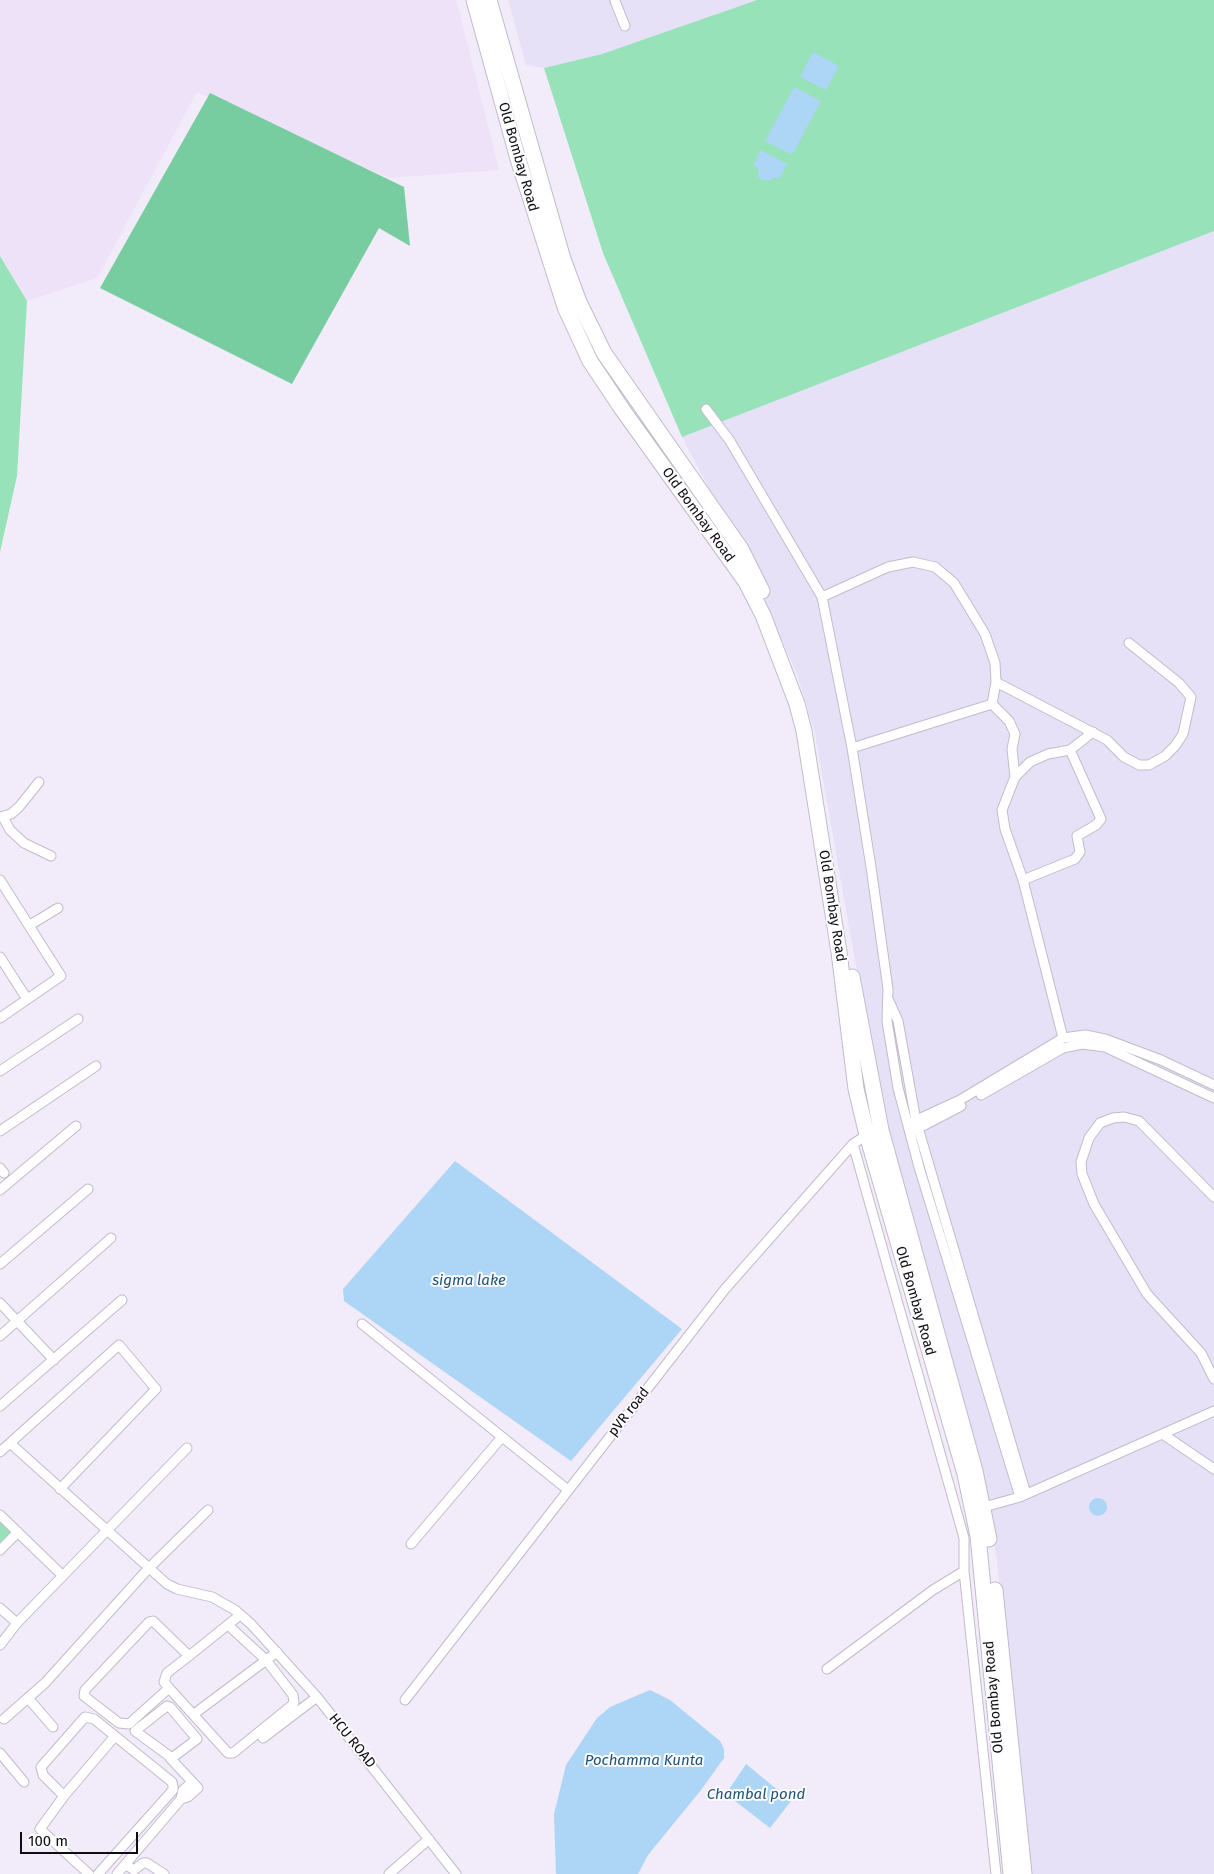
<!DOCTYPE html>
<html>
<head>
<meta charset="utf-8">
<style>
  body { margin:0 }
  #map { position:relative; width:1214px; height:1874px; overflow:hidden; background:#f2ebf9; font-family:"Fira Sans",sans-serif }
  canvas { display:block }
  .scale { position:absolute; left:20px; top:1832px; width:118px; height:22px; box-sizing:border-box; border:2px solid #100d12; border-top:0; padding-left:6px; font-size:15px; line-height:18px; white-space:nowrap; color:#100d12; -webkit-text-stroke:4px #fcfbfe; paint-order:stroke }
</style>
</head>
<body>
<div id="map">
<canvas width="1214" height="1874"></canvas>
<div class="scale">100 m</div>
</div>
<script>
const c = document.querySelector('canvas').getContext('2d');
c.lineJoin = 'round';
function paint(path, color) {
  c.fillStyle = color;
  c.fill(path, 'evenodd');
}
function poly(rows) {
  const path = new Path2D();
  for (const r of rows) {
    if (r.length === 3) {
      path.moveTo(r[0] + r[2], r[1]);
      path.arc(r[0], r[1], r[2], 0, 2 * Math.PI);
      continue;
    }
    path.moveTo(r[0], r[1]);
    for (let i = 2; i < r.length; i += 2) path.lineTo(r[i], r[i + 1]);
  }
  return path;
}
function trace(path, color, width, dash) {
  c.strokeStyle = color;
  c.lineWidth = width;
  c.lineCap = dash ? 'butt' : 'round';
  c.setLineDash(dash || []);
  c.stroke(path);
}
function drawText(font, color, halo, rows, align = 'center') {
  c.font = font + ' "Fira Sans",sans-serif';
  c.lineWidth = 4;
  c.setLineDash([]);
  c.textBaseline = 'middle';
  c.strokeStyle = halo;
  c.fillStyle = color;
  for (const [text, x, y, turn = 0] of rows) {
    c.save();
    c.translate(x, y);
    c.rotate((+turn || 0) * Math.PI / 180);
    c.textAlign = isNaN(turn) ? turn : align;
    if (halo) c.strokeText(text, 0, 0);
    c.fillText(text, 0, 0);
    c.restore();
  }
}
const built = poly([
  [0,0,456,0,499,170,389,178,197,92,97,278,27,301,0,256]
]);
const education = poly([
  [508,0,757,0,602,54,544,68,526,65],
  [1214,231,1214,1874,1031,1874,997,1561,986,1486,880,1102,814,729,797,674,741,549,682,437]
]);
const green = poly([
  [757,0,1214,0,1214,231,682,437,603,253,544,68,602,54],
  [0,256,27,301,17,476,0,552],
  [0,1520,12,1532,0,1544]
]);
const forest = poly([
  [210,93,404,187,410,246,379,228,292,384,100,288]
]);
const water = poly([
  [813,52,839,66,826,90,800,77],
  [794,87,821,101,792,155,765,141],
  [761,150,787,164,779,179,774,177,771,180,763,180,758,177,758,168,753,166],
  [455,1161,682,1329,571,1461,344,1301,343,1289],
  [1098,1507,9],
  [650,1690,670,1700,720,1741,724,1749,724,1758,701,1790,648,1855,638,1874,556,1874,554,1814,566,1765,597,1718,610,1707],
  [746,1764,791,1801,770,1828,726,1794]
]);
const street = poly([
  [615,1,625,26],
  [706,409,730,441,822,597,852,748,871,867,888,989,887,1021,898,1088,919,1167,1020,1497],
  [822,597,888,567,913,562,935,567,954,583,985,634,995,663,996,682,1107,740,1124,757,1139,765,1149,765,1165,756,1175,746,1183,734,1191,697,1179,683,1129,643],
  [996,682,992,704,1009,721,1015,734,1012,749,1015,777],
  [852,748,992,704],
  [0,817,11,814,19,807,39,782],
  [3,817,10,830,24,843,51,856],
  [0,880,61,976,0,1018],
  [1023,880,1075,859,1080,852,1077,836,1096,825,1101,819,1070,750],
  [30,925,58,908],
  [0,957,27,999],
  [889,1001,898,1021,916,1121,1026,1494],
  [1063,1038,1023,880,1005,829,1002,810,1015,777,1030,762,1048,754,1070,750,1093,732],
  [0,1071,78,1019],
  [981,1095,1063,1048,1082,1044,1105,1047,1214,1098],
  [912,1122,960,1100,1063,1038,1085,1035,1105,1039,1161,1060,1214,1085],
  [0,1131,96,1066],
  [913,1131,961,1106],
  [853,1144,964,1538,964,1571,996,1874],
  [0,1168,4,1173],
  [0,1190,76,1126],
  [1214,1197,1139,1121,1124,1117,1113,1118,1100,1123,1089,1138,1081,1162,1082,1174,1094,1204,1147,1294,1201,1353,1214,1379],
  [0,1264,88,1189],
  [0,1303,54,1360],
  [362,1324,568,1490],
  [0,1336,111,1238],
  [0,1406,122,1300],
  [1164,1435,1214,1469],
  [10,1443,167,1584,177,1589,212,1597,235,1610,251,1624,317,1697,456,1874],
  [0,1452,119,1345,156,1389,60,1489],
  [984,1507,1020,1497,1214,1411],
  [0,1515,63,1576],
  [411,1544,502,1437],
  [0,1550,18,1532],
  [0,1608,17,1623],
  [0,1645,17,1623,187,1448],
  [189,1656,153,1621,149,1622,85,1690,84,1696,119,1723,129,1724,169,1688,164,1682,167,1673,189,1656,240,1615],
  [827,1669,933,1590,964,1571],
  [169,1688,228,1753,233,1753,291,1706,294,1703,293,1695,266,1660,228,1625],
  [28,1698,53,1727],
  [405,1700,725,1289,853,1144,867,1135],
  [167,1706,170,1707,197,1739,172,1758,135,1731,167,1706],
  [194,1714,277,1652],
  [4,1719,45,1683,148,1569,208,1510],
  [263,1738,317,1697],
  [0,1753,24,1782],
  [170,1758,198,1788,188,1797,181,1799],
  [64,1796,115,1736],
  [126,1865,134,1870,143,1863,147,1863,164,1874],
  [89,1874,40,1829,64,1796,43,1775,41,1767,85,1717,94,1719,172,1782,173,1786,173,1790,98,1874],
  [117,1874,181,1799,183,1790,192,1782],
  [389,1874,429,1839]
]);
const primary = poly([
  [474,0,518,159,565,307,590,361,622,409,746,582,763,615,797,704,804,731,839,952,856,1089,867,1135,965,1474,978,1536,1011,1874],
  [489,0,563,259,579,302,604,353,741,549,762,591],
  [852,977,881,1130,975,1471,989,1539],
  [995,1590,1024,1874]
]);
const streetNames = [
  ["Old Bombay Road",518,157,74],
  ["Old Bombay Road",698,515,54],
  ["Old Bombay Road",832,906,81],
  ["Old Bombay Road",915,1301,74],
  ["pVR road",629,1412,-52],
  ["Old Bombay Road",994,1697,-95],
  ["HCU ROAD",352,1741,51]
];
const waterNames = [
  ["sigma lake",469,1281],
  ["Pochamma Kunta",644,1761],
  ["Chambal pond",756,1795]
];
paint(built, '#eee2f8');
paint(education, '#e6e1f7');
paint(green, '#98e2ba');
paint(forest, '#77cda0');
paint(water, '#acd5f6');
trace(street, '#c2bbc9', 11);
trace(primary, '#c2bbc9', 17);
trace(street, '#fff', 9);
trace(primary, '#fff', 15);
drawText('14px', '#100d12', '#fcfbfe', streetNames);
drawText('italic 15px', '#1e5276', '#fcfbfe', waterNames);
</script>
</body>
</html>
